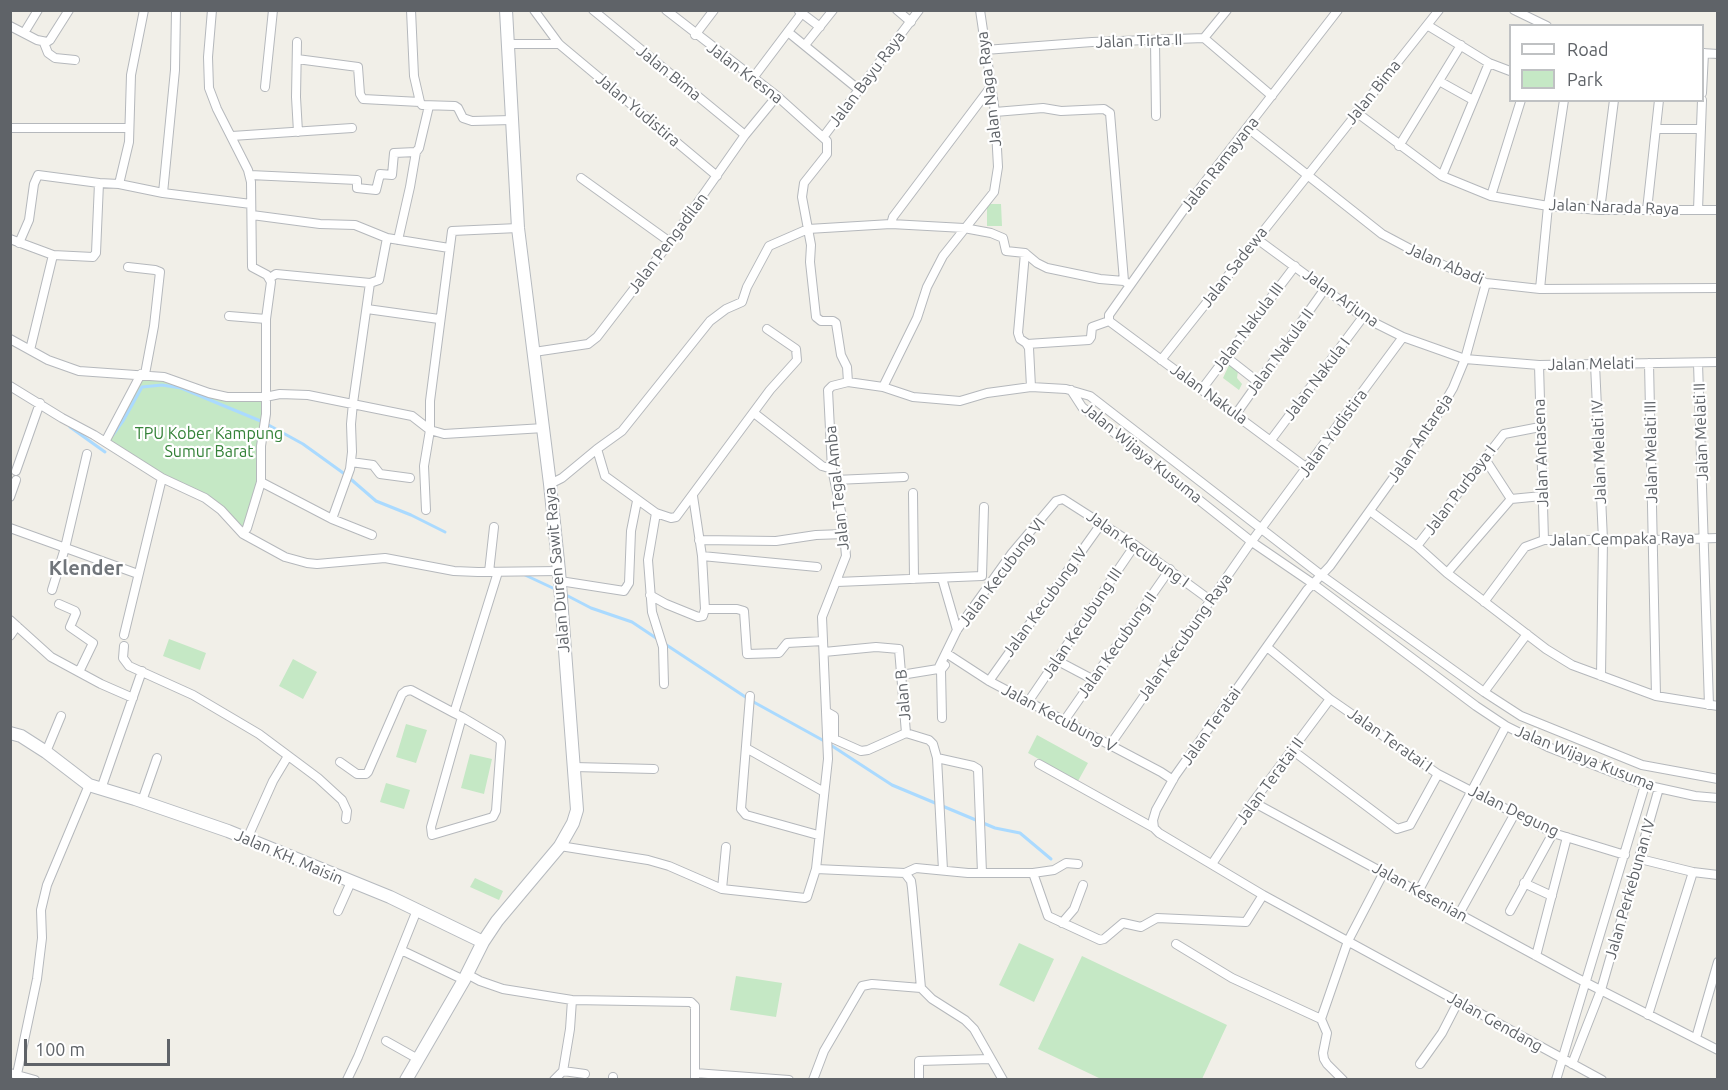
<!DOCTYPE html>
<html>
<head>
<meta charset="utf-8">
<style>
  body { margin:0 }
  #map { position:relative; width:1728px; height:1090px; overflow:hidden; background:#f1efe8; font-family:Ubuntu,sans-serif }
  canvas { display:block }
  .frame { position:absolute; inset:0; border:12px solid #5f6368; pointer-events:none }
  .legend { position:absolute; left:1509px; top:24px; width:195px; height:78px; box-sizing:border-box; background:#fff; border:2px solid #bfc1c3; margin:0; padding:8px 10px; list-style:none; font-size:18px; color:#5f6368 }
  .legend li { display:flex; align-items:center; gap:12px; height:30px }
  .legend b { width:30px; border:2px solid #bfc1c3 }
  .scale { position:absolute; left:24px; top:1039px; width:146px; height:27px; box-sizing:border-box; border:3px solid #5f6368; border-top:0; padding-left:8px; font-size:18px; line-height:21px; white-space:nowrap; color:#5f6368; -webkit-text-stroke:4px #fff; paint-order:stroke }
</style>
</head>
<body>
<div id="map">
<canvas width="1728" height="1090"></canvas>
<div class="frame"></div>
<ul class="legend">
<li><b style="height:8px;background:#fff"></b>Road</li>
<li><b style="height:16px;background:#c5e8c5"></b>Park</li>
</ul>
<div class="scale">100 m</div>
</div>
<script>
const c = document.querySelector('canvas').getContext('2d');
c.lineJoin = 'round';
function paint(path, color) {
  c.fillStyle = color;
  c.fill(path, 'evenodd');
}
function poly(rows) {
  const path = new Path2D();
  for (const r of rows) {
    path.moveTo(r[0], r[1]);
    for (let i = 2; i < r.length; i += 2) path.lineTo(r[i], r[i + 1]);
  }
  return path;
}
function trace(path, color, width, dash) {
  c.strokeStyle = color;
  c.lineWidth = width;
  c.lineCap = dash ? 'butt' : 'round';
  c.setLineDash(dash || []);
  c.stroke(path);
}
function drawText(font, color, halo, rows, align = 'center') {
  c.font = font + ' Ubuntu,sans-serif';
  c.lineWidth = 4.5;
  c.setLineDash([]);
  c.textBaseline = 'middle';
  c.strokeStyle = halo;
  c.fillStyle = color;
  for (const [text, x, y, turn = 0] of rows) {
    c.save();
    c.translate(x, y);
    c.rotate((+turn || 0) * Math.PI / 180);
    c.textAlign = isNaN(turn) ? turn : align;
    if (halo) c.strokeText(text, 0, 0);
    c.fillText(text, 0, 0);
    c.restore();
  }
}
const green = poly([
  [987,204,1001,204,1002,226,987,226],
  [1229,365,1238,371,1237,378,1242,384,1239,390,1223,378],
  [144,376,173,381,206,394,264,398,259,482,242,531,223,509,164,477,107,441],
  [169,639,206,653,200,670,163,656],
  [293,659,317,672,303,699,279,686],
  [406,724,427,730,416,763,396,757],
  [1037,735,1088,763,1078,781,1028,753],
  [470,754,492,759,484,794,461,788],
  [386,783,410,790,404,809,380,802],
  [475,878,503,891,499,900,470,887],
  [1019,943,1054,959,1034,1002,999,985],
  [1082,956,1227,1025,1202,1079,1101,1079,1038,1049],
  [736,976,782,983,776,1017,730,1010]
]);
const stream = poly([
  [70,427,105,452],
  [113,435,123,421,142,387,162,385,181,388,263,422,303,444,346,475,376,501,411,515,445,532],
  [525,575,557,590],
  [566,595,591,608,632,622,659,640],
  [665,644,750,700,826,742,892,785,995,828,1020,833,1051,859]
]);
const street = poly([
  [144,10,131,75,129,142,119,184,163,193,251,204],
  [212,10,208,57,209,88,217,109,248,170,251,182,252,267,267,275,271,282,266,319,266,414,261,446,261,482,247,528,243,534],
  [411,10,414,76,420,102,422,105,455,106,458,108,463,118,472,121,512,120],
  [534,10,559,44,717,176],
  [593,10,745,135],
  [666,10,777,96,827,141,827,154,804,183,802,197,811,245,810,262,816,317,821,321,833,321,836,323,841,355,847,367,848,382],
  [897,10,911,22],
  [1514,10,1547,26],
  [799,11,820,27],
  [1427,25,1489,63,1510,71],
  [10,26,37,40,47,42,50,40,69,10],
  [788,32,858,89],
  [24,33,38,10],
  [695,35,714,10],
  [1204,38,1227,10],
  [1155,41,1156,116],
  [297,42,296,97,298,132],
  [44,43,48,53,55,58,75,60],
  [507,44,559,44],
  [805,45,833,10],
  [985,50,1092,42,1204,38,1272,96],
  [1702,53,1718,54],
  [297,59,358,67,360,94,363,99,420,102],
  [753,78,802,13],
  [1439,81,1473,100],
  [265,87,273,10],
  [1702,93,1704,53],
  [995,112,1043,108,1061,111,1104,109,1110,113,1124,281],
  [1356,112,1442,176,1491,196,1548,206,1600,210,1718,210],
  [10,128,129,128],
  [1248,128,1382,234,1429,259,1486,283,1540,289,1718,288],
  [1657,129,1701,129],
  [232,136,352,128],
  [824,136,919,10],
  [1399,146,1461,45],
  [250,175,357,180,357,188,376,190,380,174,392,175,394,153,416,152],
  [1442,176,1489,63],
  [581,178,670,242],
  [163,193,175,70,176,10],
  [1491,196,1521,100],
  [1600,210,1614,100],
  [1647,210,1659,100],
  [1698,210,1702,100],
  [252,215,320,224,355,225,387,238,449,248],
  [891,224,893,217,990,88],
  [10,239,53,255,93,257,96,253,99,183,119,184],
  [1257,239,1363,317,1403,337,1465,359,1539,365,1718,362],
  [398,240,410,187,416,152,419,148,429,106],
  [19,243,29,220,34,184,38,175,99,183],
  [1025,253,1018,333,1020,339,1026,343,1029,348,1031,387],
  [128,267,155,270,160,272,154,326,145,374],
  [270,278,276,274,370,283],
  [1486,283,1465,359,1453,388,1432,424,1330,566,1307,590,1175,776,1156,810,1153,820,1154,828,1159,833,1263,895,1602,1080],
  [1540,289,1548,206,1564,100],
  [367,309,439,319],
  [229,316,266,319],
  [1109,321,1109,315,1187,205,1338,10],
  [1109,321,1307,468],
  [10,339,48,360,79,371,164,377,209,393,227,397,265,397,280,394,308,395,412,416,430,430,444,434,544,428],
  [1027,344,1089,340,1091,337,1092,327,1109,321],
  [30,350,53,255],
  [534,352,588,344,597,337,670,242,745,135,777,96],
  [1226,357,1258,382],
  [1161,360,1439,10],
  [1649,363,1656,696],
  [1698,363,1709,705],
  [1595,364,1603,540,1601,676],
  [1539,365,1544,540],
  [10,386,62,418,94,435,162,478,205,498,221,510,243,534,285,557,307,563,317,564,385,558,454,571,478,572,559,571],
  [883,387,917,318,927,287,943,256,994,192,998,167,995,112,980,10],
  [1202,389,1295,266],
  [1071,390,1082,407,1252,542,1312,583,1476,706,1506,726,1548,747,1645,785,1695,796,1718,798],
  [754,413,822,466,832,469],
  [1236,414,1324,290],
  [1271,440,1363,317],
  [105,442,141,374],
  [597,449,605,476,656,513,671,518,676,517,770,390,797,360,796,349,767,329],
  [1485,459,1511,499],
  [351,462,373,465,380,474,410,478],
  [16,471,40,403],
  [835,480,904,477],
  [261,482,332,519],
  [550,484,562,478,597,449,622,431,710,321,726,309,742,302,747,287,769,246,808,229,891,224,964,228,991,233,1003,238,1006,251,1025,253,1037,263,1047,268,1100,279,1124,281,1130,285],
  [913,493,914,579],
  [10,497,16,480],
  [426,510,424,466,430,430,430,401,452,231,518,228],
  [1370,511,1417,546,1447,573,1546,649,1572,665,1656,696,1718,706],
  [656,513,648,560,652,612,663,647,664,684],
  [10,528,138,574],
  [372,535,332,519,350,469,352,452,351,424,353,403,370,283,379,280,387,238],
  [699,540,776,541,816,535,844,534],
  [1417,546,1504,434,1540,427],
  [702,556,817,567],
  [489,572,494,527],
  [1447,573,1511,499,1542,496],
  [942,578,957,630],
  [560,581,624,591,629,583,631,531,637,501],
  [837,582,982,576,984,507],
  [52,590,65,548,87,454],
  [650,595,666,604,698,617,703,616,705,609,702,556,693,496],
  [1484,602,1525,547,1544,540,1653,540,1718,538],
  [59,604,75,611,76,613,70,627,93,643,79,672],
  [705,609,737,609,744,611,747,654,779,653,787,643,823,641],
  [10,620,51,657,101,684,133,698],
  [124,635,162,478],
  [10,636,17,626],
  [124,646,123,658,129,666,193,695,259,734,318,778,342,800,347,811,346,819],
  [1267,647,1330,699,1438,774,1553,833,1625,855],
  [824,652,876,647,899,649,906,733,929,740,933,744,937,758,943,870],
  [946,653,989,681,1161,772,1173,780],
  [1056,660,1092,679],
  [901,675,938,669,957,630,1012,553,1056,501,1063,499,1135,545,1210,600],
  [989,681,1101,524],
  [1484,692,1527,634],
  [750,696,741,809,746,815,818,835],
  [1028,702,1135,545],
  [827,712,834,716,834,739,861,751,868,750,906,733],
  [462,717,431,827,432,835,493,817,496,811,501,742,499,739,462,717,454,713,498,572],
  [942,718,941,670,945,665],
  [1064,721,1170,569],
  [1110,745,1249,545,1403,337],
  [746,748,824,792],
  [1292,750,1397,829,1410,825,1438,774],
  [46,752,61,716],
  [937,758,973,766,978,769,982,873],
  [340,762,357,774,366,774,368,772,402,694,406,691,411,690,454,713],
  [1039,764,1154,828],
  [574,767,654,769],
  [101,789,142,671],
  [142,801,157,758],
  [1253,802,1575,977,1718,1050],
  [247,839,273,781,288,756],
  [560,846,648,860,669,866,722,889,805,898,807,897,816,869,828,759,822,617,846,556,843,521,832,469,828,390,832,386,848,382,883,387,913,397,960,401,987,393,1031,387,1066,389,1090,396,1321,575,1484,692,1521,716,1642,765,1718,779],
  [1640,859,1693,872,1718,875],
  [1212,864,1253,802,1330,699],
  [816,869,905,873],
  [905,873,916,868,968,873,1033,873,1048,916,1100,940,1104,939,1123,923,1141,927,1157,918,1246,922,1263,895],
  [905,873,911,881,912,888,921,988],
  [1033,873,1054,870,1066,863,1078,864],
  [1524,883,1552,896],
  [722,889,726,847],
  [1418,892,1506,726],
  [338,911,351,882],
  [1510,911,1553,833],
  [1459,914,1514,815],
  [1062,923,1074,909,1083,885],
  [1176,944,1232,978,1321,1019],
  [401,950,464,980],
  [1536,956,1567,837],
  [467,974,480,981,503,989,572,1000,691,1002,695,1006,695,1080],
  [921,988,932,999,965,1020,974,1029,1003,1080],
  [1648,1015,1693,872],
  [1696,1038,1718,962],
  [386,1041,418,1059],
  [1420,1064,1442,1033,1458,1002],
  [1572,1064,1601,990,1659,788],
  [563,1071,585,1074],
  [10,1073,35,1080],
  [695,1073,789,1080],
  [17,1074,37,979,42,938,41,910,47,885,89,785],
  [347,1080,358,1057,417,910],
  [554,1080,563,1071,570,1029,572,1000],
  [613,1080,613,1077],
  [813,1080,824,1051,862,986,872,984,921,988],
  [919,1080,919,1061,991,1059],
  [1343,1080,1327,1064,1324,1059,1323,1053,1327,1033,1321,1019,1348,941,1384,872],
  [1556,1080,1645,785]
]);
const secondary = poly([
  [10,733,21,736,46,752,89,785,135,799,228,831,390,897,483,942],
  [406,1080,464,980,483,942,497,921,560,846,573,823,577,810,559,571,550,484,518,228,506,10]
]);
const streetNames = [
  ["Jalan Tirta II",1139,41,-2],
  ["Jalan Bima",669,73,39],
  ["Jalan Kresna",745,73,37],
  ["Jalan Bayu Raya",867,79,-53],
  ["Jalan Naga Raya",989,89,-97],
  ["Jalan Bima",1373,92,-51],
  ["Jalan Yudistira",638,110,40],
  ["Jalan Ramayana",1220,164,-52],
  ["Jalan Narada Raya",1614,207,2],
  ["Jalan Pengadilan",668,243,-53],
  ["Jalan Abadi",1445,264,23],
  ["Jalan Sadewa",1234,267,-52],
  ["Jalan Arjuna",1341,298,35],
  ["Jalan Nakula III",1248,327,-53],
  ["Jalan Nakula II",1280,352,-54],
  ["Jalan Melati",1591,364,-1],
  ["Jalan Nakula I",1317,379,-53],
  ["Jalan Nakula",1209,394,36],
  ["Jalan Melati II",1701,432,-92],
  ["Jalan Yudistira",1333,433,-54],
  ["Jalan Antareja",1420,438,-56],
  ["Jalan Melati IV",1599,452,-92],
  ["Jalan Melati III",1651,452,-91],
  ["Jalan Wijaya Kusuma",1142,453,39],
  ["Jalan Antasena",1541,453,-92],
  ["Jalan Tegal Amba",837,488,-96],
  ["Jalan Purbaya I",1460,490,-53],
  ["Jalan Cempaka Raya",1622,539,-1],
  ["Jalan Kecubung I",1138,549,35],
  ["Jalan Duren Sawit Raya",557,570,-95],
  ["Jalan Kecubung VI",1002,572,-53],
  ["Jalan Kecubung IV",1045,602,-54],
  ["Jalan Kecubung III",1082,623,-56],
  ["Jalan Kecubung Raya",1185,637,-55],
  ["Jalan Kecubung II",1117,645,-55],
  ["Jalan B",903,695,-95],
  ["Jalan Kecubung V",1059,718,28],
  ["Jalan Teratai",1211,726,-55],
  ["Jalan Teratai I",1390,740,35],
  ["Jalan Wijaya Kusuma",1585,758,22],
  ["Jalan Teratai II",1270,781,-54],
  ["Jalan Degung",1514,811,26],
  ["Jalan KH. Maisin",289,857,23],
  ["Jalan Perkebunan IV",1630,889,-74],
  ["Jalan Kesenian",1420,892,29],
  ["Jalan Gendang",1495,1022,29]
];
const parkNames = [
  ["TPU Kober Kampung",209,434],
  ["Sumur Barat",209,452]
];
const quarterNames = [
  ["Klender",86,568]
];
paint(green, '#c5e8c5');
trace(stream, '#aadaff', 3);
trace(street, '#b5b8bc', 10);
trace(secondary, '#b6babf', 14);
trace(street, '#fff', 8);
trace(secondary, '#fff', 12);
drawText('16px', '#5f6368', '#fff', streetNames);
drawText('16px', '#348238', '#fff', parkNames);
drawText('bold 20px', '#70757a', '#fff', quarterNames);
</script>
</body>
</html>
